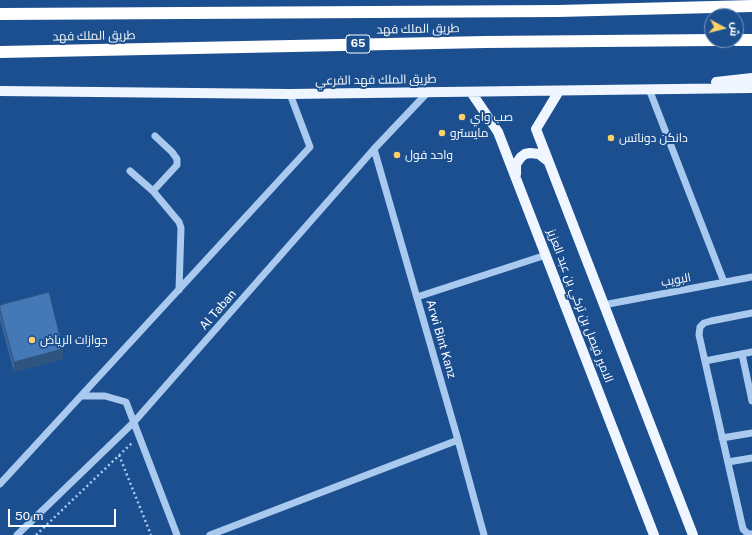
<!DOCTYPE html>
<html>
<head>
<meta charset="utf-8">
<style>
  body { margin:0 }
  #map { position:relative; width:752px; height:535px; overflow:hidden; background:#1b4f8f; font-family:"Public Sans",Cairo,sans-serif }
  canvas { display:block }
  .north { position:absolute; left:704px; top:8px; width:40px; height:40px; box-sizing:border-box; background:#1b4f8f; border:1px solid #7695bc; border-radius:50%; rotate:97deg; font-size:11px; font-weight:700; line-height:16px; text-align:center; color:#fff }
  .north::after { content:''; display:block; margin:auto; width:14px; height:18px; background:#ffd166; clip-path:polygon(50% 0,100% 100%,50% 72%,0 100%) }
  .scale { position:absolute; left:8px; top:509px; width:108px; height:18px; box-sizing:border-box; border:2px solid #fff; border-top:0; padding-left:5px; font-size:12px; line-height:14px; white-space:nowrap; color:#fff; -webkit-text-stroke:3px #1b4f8f; paint-order:stroke }
</style>
</head>
<body>
<div id="map">
<canvas width="752" height="535"></canvas>
<div class="north">ش</div>
<div class="scale">50 m</div>
</div>
<script>
const c = document.querySelector('canvas').getContext('2d');
c.lineJoin = 'round';
function poly(rows) {
  const path = new Path2D();
  for (const r of rows) {
    path.moveTo(r[0], r[1]);
    for (let i = 2; i < r.length; i += 2) path.lineTo(r[i], r[i + 1]);
  }
  return path;
}
function trace(path, color, width, dash) {
  c.strokeStyle = color;
  c.lineWidth = width;
  c.lineCap = dash ? 'butt' : 'round';
  c.setLineDash(dash || []);
  c.stroke(path);
}
function paint(path, color) {
  c.fillStyle = color;
  c.fill(path, 'evenodd');
}
function drawText(font, color, halo, rows, align = 'center') {
  c.font = font + ' "Public Sans",Cairo,sans-serif';
  c.lineWidth = 4;
  c.setLineDash([]);
  c.textBaseline = 'middle';
  c.strokeStyle = halo;
  c.fillStyle = color;
  for (const [text, x, y, turn = 0] of rows) {
    c.save();
    c.translate(x, y);
    c.rotate((+turn || 0) * Math.PI / 180);
    c.textAlign = isNaN(turn) ? turn : align;
    if (halo) c.strokeText(text, 0, 0);
    c.fillText(text, 0, 0);
    c.restore();
  }
}
const path = poly([
  [119,455,151,535],
  [36,535,132,443]
]);
const minor = poly([
  [649,89,724,282],
  [155,136,172,152,177,159,177,165,153,191,179,222,181,228,179,290],
  [374,149,458,440,484,535],
  [130,171,153,191],
  [417,297,546,255],
  [603,305,752,277],
  [752,313,711,321,704,323,700,327,699,335,743,529,748,534,752,534],
  [742,354,752,401],
  [705,361,752,352],
  [81,396,105,396,126,402,177,535],
  [722,438,752,433],
  [728,462,752,458],
  [0,484,310,147,290,94],
  [17,535,134,422,374,149,428,92],
  [210,535,458,440]
]);
const major = poly([
  [716,82,752,78],
  [0,91,290,94,752,88],
  [559,91,536,129,693,535],
  [471,92,498,132,654,535],
  [516,174,516,164,521,157,525,154,530,153,539,154,548,161]
]);
const highway = poly([
  [0,14,558,11,752,6],
  [736,40,752,40],
  [0,52,486,42,716,40]
]);
const wall = poly([
  [0,305,63,359,14,372,0,320]
]);
const shadedWall = poly([
  [63,349,63,359,14,372,14,362]
]);
const building = poly([
  [49,292,63,349,14,362,0,310,0,305,49,292]
]);
const markers = [
  [462,117,4,"#ffd166"],
  [442,133,4,"#ffd166"],
  [611,138,4,"#ffd166"],
  [397,155,4,"#ffd166"],
  [32,340,4,"#ffd166"]
];
const shields = [
  [358,44,24]
];
const shieldNames = [
  ["65",358,44]
];
const streetNames = [
  ["طريق الملك فهد",418,29,-1],
  ["طريق الملك فهد",94,36,-1],
  ["طريق الملك فهد الفرعي",376,80,-1],
  ["البويب",676,280,-10],
  ["الامير فيصل بن تركي بن عبد العزيز",580,306,69],
  ["Al Taban",218,310,-49],
  ["Arwi Bint Kanz",441,339,74]
];
const poiNames = [
  ["صب واي",470,117],
  ["مايسترو",450,133],
  ["دانكن دوناتس",619,138],
  ["واحد فول",405,155],
  ["جوازات الرياض",40,340]
];
trace(path, '#a9c9ee', 2.5, [2, 3]);
trace(minor, '#a9c9ee', 7);
trace(major, '#f0f6ff', 10);
trace(highway, '#fff', 12);
paint(wall, '#3a679d');
paint(shadedWall, '#305480');
paint(building, '#4478b7');
trace(building, '#305480', 1);
for (const [x, y, r, color] of markers) {
  const dot = new Path2D();
  dot.arc(x, y, r, 0, 2 * Math.PI);
  c.fillStyle = color;
  c.fill(dot);
  trace(dot, '#1b4f8f', 1.5);
}
for (const [x, y, w] of shields) {
  const box = new Path2D();
  box.roundRect(x - w / 2, y - 9, w, 18, 3);
  c.fillStyle = '#1b4f8f';
  c.fill(box);
  trace(box, '#fff', 1);
}
drawText('bold 11px', '#fff', null, shieldNames);
drawText('12px', '#fff', '#1b4f8f', streetNames);
drawText('12px', '#fff', '#1b4f8f', poiNames, 'left');
</script>
</body>
</html>
